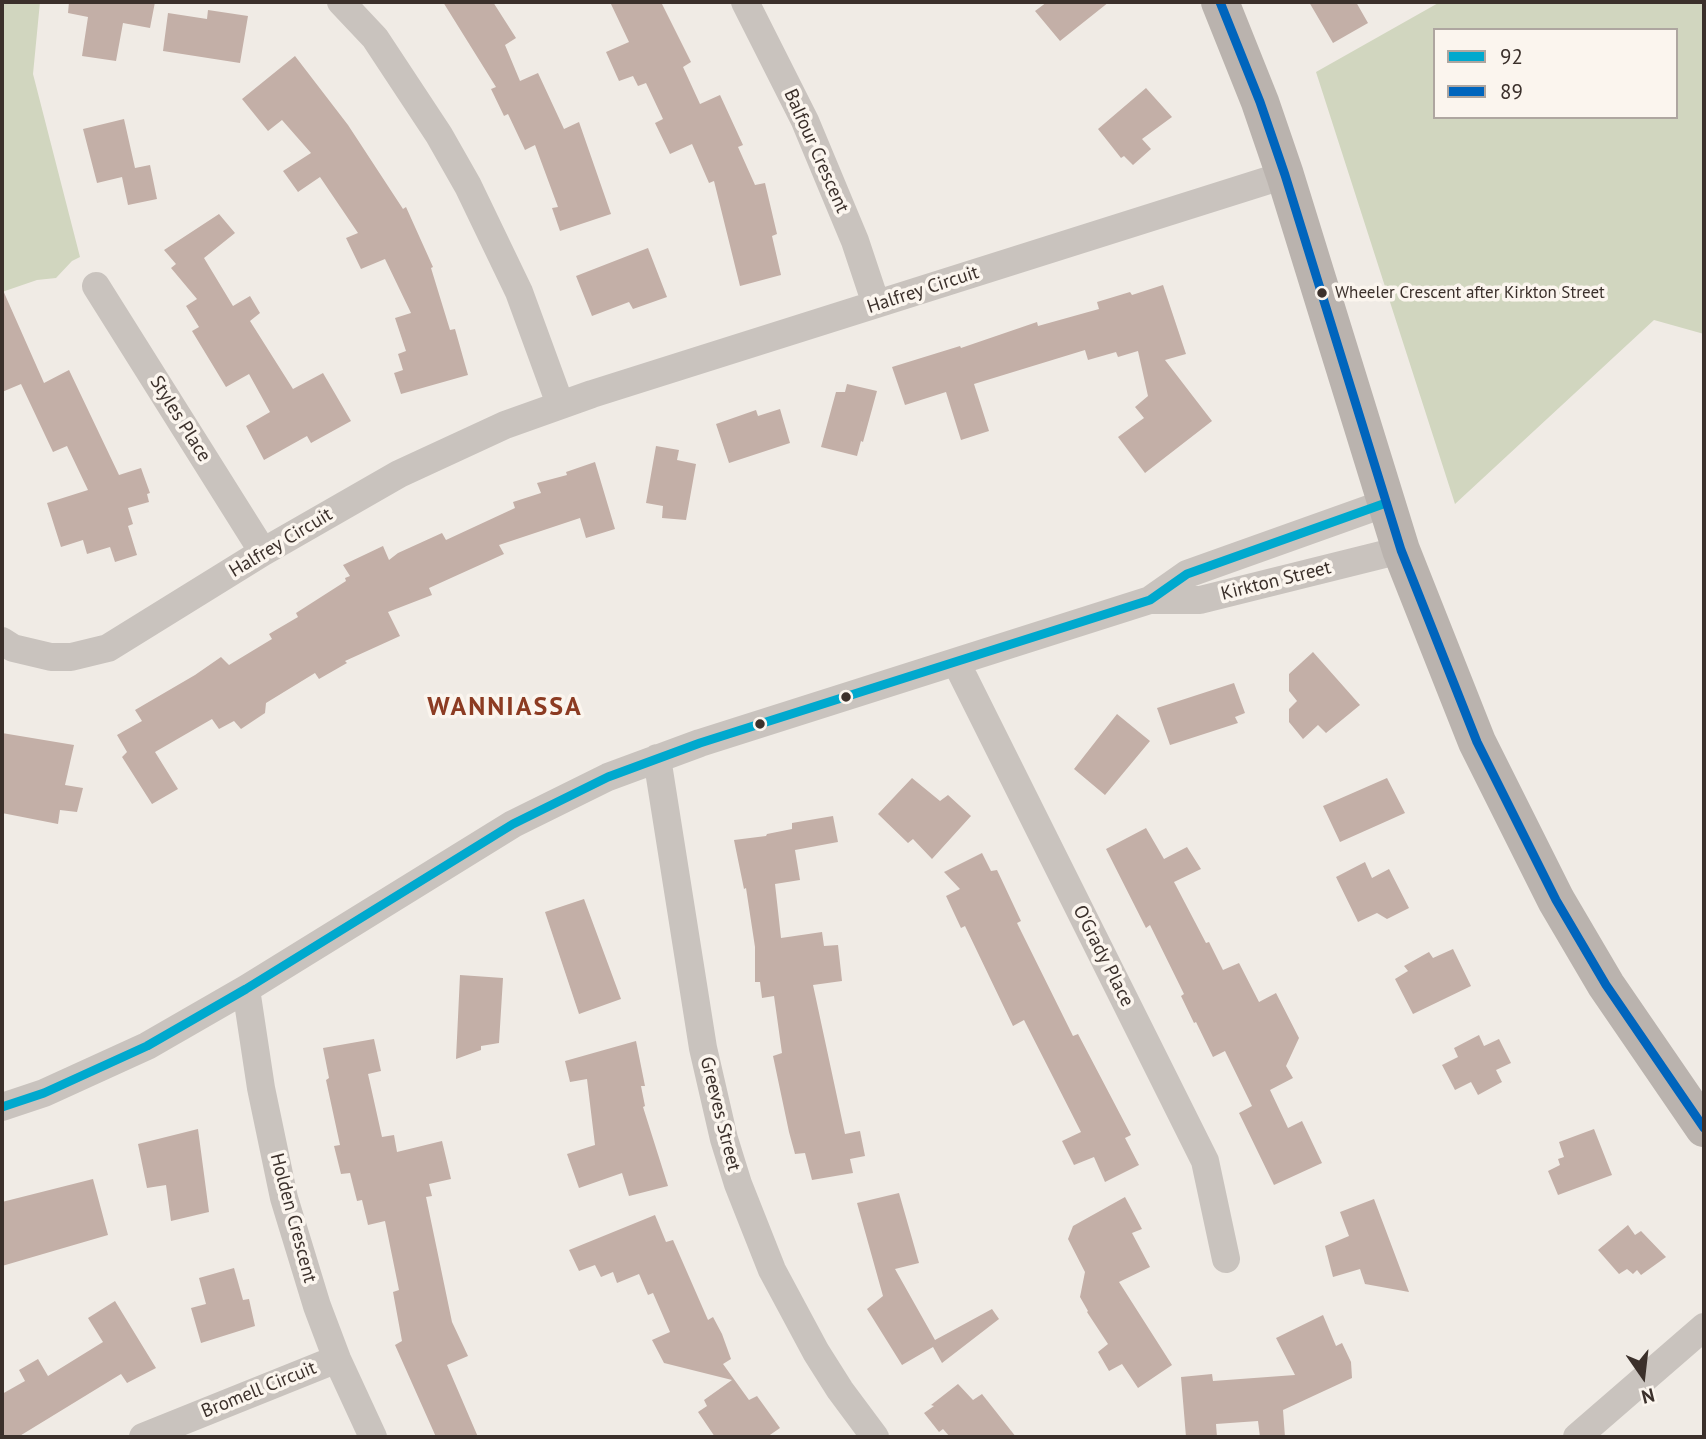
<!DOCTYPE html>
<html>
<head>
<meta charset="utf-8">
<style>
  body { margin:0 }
  #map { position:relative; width:1706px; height:1439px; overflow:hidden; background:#f0ebe5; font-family:"PT Sans",sans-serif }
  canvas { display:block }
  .frame { position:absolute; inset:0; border:4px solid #3b302b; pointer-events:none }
  .legend { position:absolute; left:1433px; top:28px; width:245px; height:91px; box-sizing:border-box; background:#fbf5ee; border:2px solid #aea6a0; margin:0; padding:9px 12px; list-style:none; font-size:21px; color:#3b302b }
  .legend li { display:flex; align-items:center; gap:14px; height:35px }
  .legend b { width:35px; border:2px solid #aea6a0 }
  .north { position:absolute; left:1608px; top:1341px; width:70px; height:70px; -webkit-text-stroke:5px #fbf5ee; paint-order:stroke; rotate:166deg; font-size:19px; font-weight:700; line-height:28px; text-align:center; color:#3b302b }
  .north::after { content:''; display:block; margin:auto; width:24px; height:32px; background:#3b302b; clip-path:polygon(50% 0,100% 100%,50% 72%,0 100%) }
</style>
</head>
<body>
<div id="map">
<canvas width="1706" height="1439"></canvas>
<div class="frame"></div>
<ul class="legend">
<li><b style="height:9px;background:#00a9ce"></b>92</li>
<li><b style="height:9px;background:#0065bd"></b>89</li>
</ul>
<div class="north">N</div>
</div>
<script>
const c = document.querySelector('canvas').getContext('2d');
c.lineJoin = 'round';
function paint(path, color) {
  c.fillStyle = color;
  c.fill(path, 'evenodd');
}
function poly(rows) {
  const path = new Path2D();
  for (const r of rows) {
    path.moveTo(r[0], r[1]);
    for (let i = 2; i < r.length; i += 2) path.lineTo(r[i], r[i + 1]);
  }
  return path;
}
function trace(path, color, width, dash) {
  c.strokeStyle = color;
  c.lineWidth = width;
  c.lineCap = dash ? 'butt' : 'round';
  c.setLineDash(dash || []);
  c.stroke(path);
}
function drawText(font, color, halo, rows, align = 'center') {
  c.font = font + ' "PT Sans",sans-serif';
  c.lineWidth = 7;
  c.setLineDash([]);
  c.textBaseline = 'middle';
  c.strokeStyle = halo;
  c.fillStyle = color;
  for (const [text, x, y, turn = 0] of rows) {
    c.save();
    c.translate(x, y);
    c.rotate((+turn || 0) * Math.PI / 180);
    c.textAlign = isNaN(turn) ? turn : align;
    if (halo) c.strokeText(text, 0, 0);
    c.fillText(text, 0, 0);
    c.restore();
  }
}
const green = poly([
  [2,2,40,2,33,74,80,257,72,261,56,278,37,280,2,292],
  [1440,2,1704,2,1704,334,1654,320,1455,504,1316,72],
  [1435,30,1676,30,1676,117,1435,117]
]);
const building = poly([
  [69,2,155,2,150,28,123,23,116,61,82,56,88,17,68,13],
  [443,2,493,2,516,38,505,45,520,81,538,73,564,129,579,122,611,214,560,231,552,208,558,207,535,145,525,150,508,114,504,116,491,89,496,87],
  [610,2,661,2,691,62,683,67,700,104,720,95,743,145,738,147,755,185,765,183,777,234,772,236,781,275,740,286,714,181,709,183,692,144,670,154,655,123,663,119,646,83,638,86,633,76,619,81,606,52,629,42],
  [1047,2,1109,2,1060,41,1035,11],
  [1309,2,1356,2,1368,23,1333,43],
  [208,10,248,16,240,63,163,51,168,13,207,19],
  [295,56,348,125,403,209,406,207,433,267,431,268,450,330,455,329,468,375,401,394,394,373,403,370,398,354,406,351,395,318,411,313,385,259,361,269,346,238,358,233,320,177,298,192,283,171,311,153,282,120,268,131,242,99],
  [1146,88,1172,117,1142,139,1151,149,1133,165,1124,156,1121,158,1098,129],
  [124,119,135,168,150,165,157,199,128,205,122,177,97,183,83,129],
  [219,214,235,233,204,258,233,306,250,296,260,313,250,321,293,389,323,373,351,421,311,443,307,436,264,460,246,426,270,412,249,374,226,387,192,331,199,327,186,306,197,299,171,268,176,264,164,250],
  [648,248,667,297,633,309,629,302,592,316,576,276],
  [1163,285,1186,354,1165,360,1212,421,1145,473,1118,437,1144,418,1135,407,1148,396,1138,351,1118,357,1116,352,1088,360,1085,350,974,384,989,431,961,440,946,392,905,405,892,367,960,346,961,348,1037,322,1038,326,1099,309,1097,302,1130,292,1132,295],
  [2,288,44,383,69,370,119,475,141,468,150,493,147,494,149,502,128,508,133,524,128,526,137,555,115,562,110,547,87,554,83,540,61,547,47,503,88,490,67,446,53,452,21,384,2,392],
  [847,384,877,391,863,442,861,441,857,456,821,447,836,392,845,392],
  [780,409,790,443,729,463,716,424,756,410,758,416],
  [656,446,679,450,677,460,696,464,686,520,662,518,663,506,646,503],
  [595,462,615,529,586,538,580,518,499,545,504,554,429,588,432,595,388,612,400,636,345,661,347,663,319,679,315,673,266,703,265,713,241,729,234,721,219,729,212,719,155,752,178,789,152,804,122,757,127,752,117,735,142,721,135,710,195,675,221,657,229,665,272,639,269,634,298,617,296,613,346,581,345,578,350,576,343,565,383,546,389,560,398,553,442,533,446,540,515,508,513,502,541,493,537,483,567,475,566,472],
  [1313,652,1360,705,1326,733,1318,725,1303,739,1289,722,1289,709,1297,701,1289,691,1289,674],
  [1234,683,1245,713,1235,717,1238,723,1170,745,1157,708],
  [1117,714,1150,741,1105,795,1074,769],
  [2,733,74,745,65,785,83,788,77,812,60,810,58,824,2,813],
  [912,778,940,801,948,795,971,816,932,859,913,839,908,843,878,814],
  [1387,778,1405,813,1340,842,1323,806],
  [833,816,838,842,795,850,800,880,775,884,781,938,822,932,824,946,838,945,842,981,813,985,845,1134,860,1131,865,1156,850,1159,853,1173,812,1180,805,1153,795,1154,789,1132,773,1056,782,1053,774,996,762,998,760,982,755,982,755,947,746,888,744,889,734,840,766,836,767,834,792,829,792,823],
  [1146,828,1164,859,1187,847,1201,869,1174,882,1206,943,1209,942,1223,970,1239,963,1259,1002,1276,993,1299,1038,1286,1066,1293,1078,1270,1090,1288,1128,1302,1121,1322,1163,1274,1185,1239,1113,1252,1106,1225,1051,1213,1057,1196,1022,1194,1023,1181,996,1184,994,1150,925,1146,928,1106,849],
  [982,853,991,871,997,870,1021,921,1017,923,1073,1036,1078,1034,1131,1135,1125,1138,1139,1165,1105,1182,1094,1157,1074,1165,1062,1141,1081,1132,1024,1020,1013,1026,965,926,961,928,946,896,960,889,944,872],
  [1365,862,1372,878,1389,869,1409,908,1387,919,1377,913,1358,922,1336,877],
  [584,899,621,999,579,1014,545,912],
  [1453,949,1471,986,1413,1014,1395,979,1408,971,1404,966,1429,952,1433,958],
  [460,975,503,978,499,1043,481,1046,481,1050,456,1059],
  [1479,1035,1484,1046,1499,1039,1511,1063,1496,1070,1502,1082,1478,1095,1471,1082,1455,1090,1442,1065,1458,1057,1454,1048],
  [374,1039,381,1071,368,1074,382,1137,394,1135,397,1152,442,1141,451,1179,429,1184,432,1196,426,1197,452,1322,468,1356,447,1365,478,1437,436,1437,395,1345,402,1341,393,1292,399,1290,385,1221,368,1225,362,1200,357,1201,350,1173,341,1174,334,1146,340,1145,326,1080,329,1078,323,1048],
  [636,1041,645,1086,641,1086,645,1106,643,1107,668,1186,629,1196,622,1173,579,1188,567,1154,595,1145,587,1079,570,1082,565,1061],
  [198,1129,209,1212,171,1221,166,1185,147,1188,138,1144],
  [1594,1129,1612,1175,1558,1195,1548,1171,1560,1165,1558,1159,1564,1157,1559,1142],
  [93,1179,108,1235,2,1266,2,1202],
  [899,1193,919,1263,895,1269,935,1340,992,1309,999,1319,942,1363,933,1347,902,1365,867,1309,883,1296,857,1203],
  [1125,1197,1142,1229,1132,1233,1150,1267,1119,1282,1172,1365,1138,1388,1122,1364,1109,1371,1098,1352,1108,1344,1087,1312,1088,1311,1080,1297,1085,1272,1068,1239,1073,1226],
  [1374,1199,1409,1292,1365,1284,1360,1269,1333,1277,1325,1246,1349,1236,1340,1212],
  [655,1215,666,1242,673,1240,708,1320,713,1317,722,1334,731,1359,723,1364,749,1400,757,1396,780,1428,767,1437,715,1437,698,1412,707,1406,704,1400,732,1380,664,1363,652,1340,670,1332,653,1293,648,1295,639,1274,617,1283,613,1272,601,1277,595,1265,579,1271,569,1250],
  [1628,1225,1635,1235,1641,1231,1666,1257,1641,1275,1637,1270,1633,1274,1627,1269,1619,1274,1598,1250],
  [234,1268,243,1300,249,1299,255,1326,201,1343,191,1308,206,1304,199,1278],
  [115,1301,156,1368,127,1383,121,1374,18,1437,2,1437,2,1394,25,1381,19,1370,38,1359,48,1376,103,1342,88,1318],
  [1323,1315,1336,1346,1342,1343,1351,1362,1352,1378,1283,1410,1285,1437,1260,1437,1258,1421,1216,1424,1217,1437,1186,1437,1181,1377,1212,1374,1213,1381,1295,1375,1276,1338],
  [958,1384,973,1400,982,1394,1016,1437,950,1437,943,1429,939,1432,924,1413,934,1406,931,1405]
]);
const street = poly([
  [341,2,375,38,439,135,468,186,519,292,560,404],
  [745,2,805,121,855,241,876,304],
  [96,286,263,552],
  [1150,600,1200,600,1401,550],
  [2,641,13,648,51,657,71,657,108,648,263,552,399,474,505,425,592,394,1285,175],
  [956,662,1205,1161,1226,1259],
  [657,758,703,1048,724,1139,738,1184,772,1270,816,1352,840,1390,875,1437],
  [246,989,261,1088,284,1198,317,1306,337,1359,373,1437],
  [2,1107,44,1093,147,1046,246,989,513,824,608,777,700,743,1150,600,1187,574,1386,503],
  [143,1437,337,1359],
  [1577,1437,1704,1327]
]);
const secondary = poly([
  [1220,2,1260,102,1285,175,1401,550,1477,742,1556,900,1606,985,1704,1128]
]);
const bus1 = poly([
  [2,1107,44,1093,147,1046,246,989,513,824,608,777,700,743,1150,600,1187,574,1386,503]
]);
const bus2 = poly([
  [1220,2,1260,102,1285,175,1401,550,1477,742,1556,900,1606,985,1704,1128]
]);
const markers = [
  [1322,293,6,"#3b302b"],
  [846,697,6,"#3b302b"],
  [760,724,6,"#3b302b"]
];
const busNames = [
  ["Wheeler Crescent after Kirkton Street",1335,293]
];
const streetNames = [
  ["Balfour Crescent",816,151,66],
  ["Halfrey Circuit",923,290,-18],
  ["Styles Place",180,419,58],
  ["Halfrey Circuit",281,543,-31],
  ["Kirkton Street",1276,581,-14],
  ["O'Grady Place",1103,956,63],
  ["Greeves Street",720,1114,76],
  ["Holden Crescent",293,1218,75],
  ["Bromell Circuit",259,1390,-22]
];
const districtNames = [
  ["WANNIASSA",505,708]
];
paint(green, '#d1d6bf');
paint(building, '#c3afa7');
trace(street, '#c9c3be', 28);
trace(secondary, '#bab3ae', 38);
trace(bus1, '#00a9ce', 9);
trace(bus2, '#0065bd', 9);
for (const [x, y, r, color] of markers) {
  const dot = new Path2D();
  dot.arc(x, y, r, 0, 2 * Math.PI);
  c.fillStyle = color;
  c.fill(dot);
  trace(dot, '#fbf5ee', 2.5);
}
drawText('17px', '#3b302b', '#fbf5ee', busNames, 'left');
drawText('19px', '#3b302b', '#fbf5ee', streetNames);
c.letterSpacing = '2px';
drawText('bold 26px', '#8c3b22', '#fbf5ee', districtNames);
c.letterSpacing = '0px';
</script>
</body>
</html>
